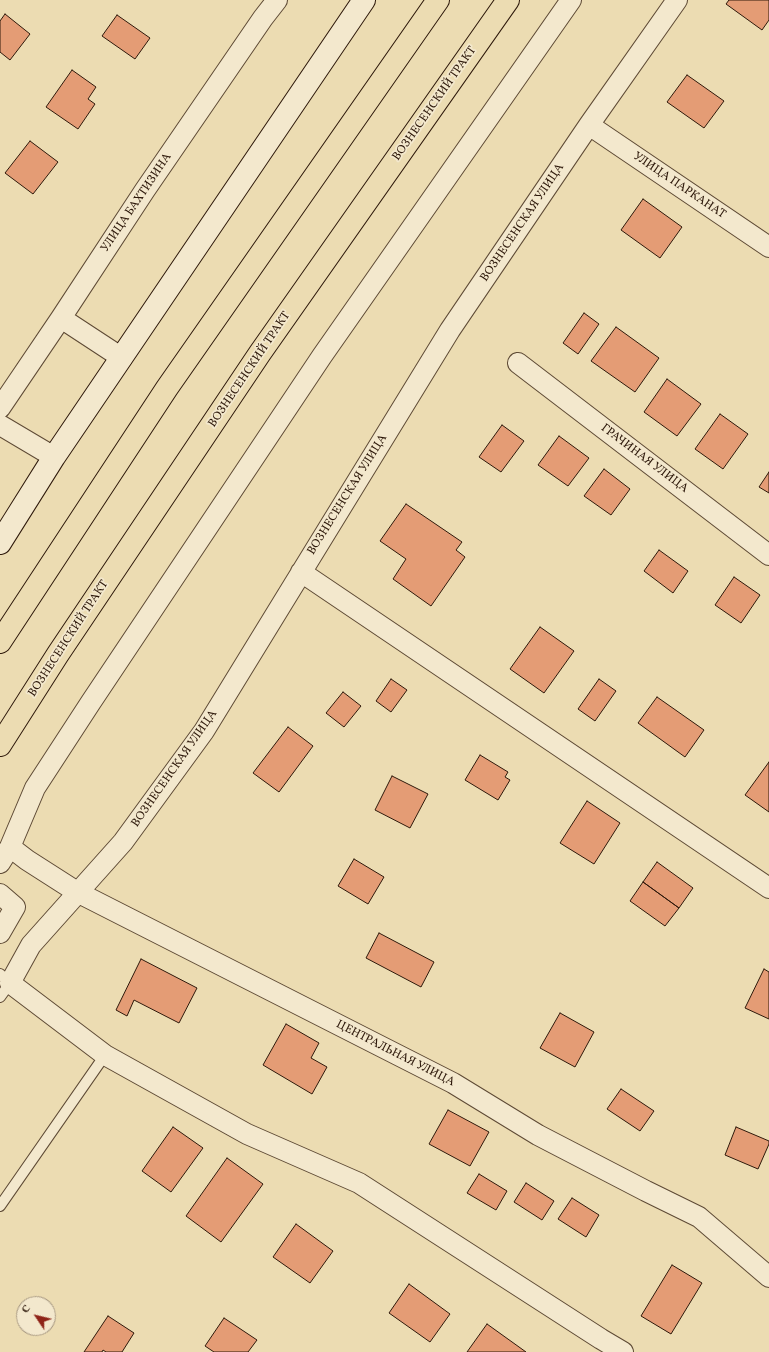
<!DOCTYPE html>
<html>
<head>
<meta charset="utf-8">
<style>
  body { margin:0 }
  #map { position:relative; width:769px; height:1352px; overflow:hidden; background:#ecdcb2; font-family:Vollkorn,serif }
  canvas { display:block }
  .north { position:absolute; left:16px; top:1296px; width:40px; height:40px; box-sizing:border-box; background:#f3e8cd; border:1px solid #a4957f; border-radius:50%; rotate:305deg; font-size:11px; font-weight:700; line-height:16px; text-align:center; color:#2e190b }
  .north::after { content:''; display:block; margin:auto; width:14px; height:18px; background:#8f2418; clip-path:polygon(50% 0,100% 100%,50% 72%,0 100%) }
</style>
</head>
<body>
<div id="map">
<canvas width="769" height="1352"></canvas>
<div class="north">С</div>
</div>
<script>
const c = document.querySelector('canvas').getContext('2d');
c.lineJoin = 'round';
function paint(path, color) {
  c.fillStyle = color;
  c.fill(path, 'evenodd');
}
function poly(rows) {
  const path = new Path2D();
  for (const r of rows) {
    path.moveTo(r[0], r[1]);
    for (let i = 2; i < r.length; i += 2) path.lineTo(r[i], r[i + 1]);
  }
  return path;
}
function trace(path, color, width, dash) {
  c.strokeStyle = color;
  c.lineWidth = width;
  c.lineCap = dash ? 'butt' : 'round';
  c.setLineDash(dash || []);
  c.stroke(path);
}
function drawText(font, color, halo, rows, align = 'center') {
  c.font = font + ' Vollkorn,serif';
  c.lineWidth = 3.5;
  c.setLineDash([]);
  c.textBaseline = 'middle';
  c.strokeStyle = halo;
  c.fillStyle = color;
  for (const [text, x, y, turn = 0] of rows) {
    c.save();
    c.translate(x, y);
    c.rotate((+turn || 0) * Math.PI / 180);
    c.textAlign = isNaN(turn) ? turn : align;
    if (halo) c.strokeText(text, 0, 0);
    c.fillText(text, 0, 0);
    c.restore();
  }
}
const building = poly([
  [729,0,769,0,769,20,762,30,726,4,729,0],
  [5,14,30,34,10,60,0,52,0,21,5,14],
  [117,15,150,38,135,59,102,36,117,15],
  [72,70,96,87,88,99,95,104,78,129,46,107,72,70],
  [687,75,724,101,704,128,667,102,687,75],
  [30,141,58,162,33,194,5,173,30,141],
  [643,199,682,227,660,258,621,230,643,199],
  [584,313,599,324,578,354,563,343,584,313],
  [616,327,659,358,635,392,591,361,616,327],
  [667,379,701,404,677,436,644,412,667,379],
  [720,414,748,434,723,469,695,449,720,414],
  [502,425,524,441,501,472,479,457,502,425],
  [559,436,589,458,568,486,538,465,559,436],
  [604,469,630,489,611,515,584,496,604,469],
  [769,472,769,493,759,487,769,472],
  [406,504,462,542,456,550,465,557,431,606,393,579,406,559,380,541,406,504],
  [659,550,688,571,673,593,644,571,659,550],
  [734,577,760,595,741,623,715,605,734,577],
  [540,627,574,651,544,693,510,669,540,627],
  [391,679,407,690,391,712,376,701,391,679],
  [599,679,616,691,595,721,578,709,599,679],
  [343,692,361,706,344,727,326,713,343,692],
  [657,697,704,730,685,757,638,723,657,697],
  [288,727,313,746,279,792,253,773,288,727],
  [480,755,508,772,505,777,510,780,498,800,465,780,480,755],
  [769,762,769,812,745,795,769,762],
  [392,776,428,794,410,828,375,810,392,776],
  [587,801,620,823,594,864,560,843,587,801],
  [354,859,384,877,368,904,338,886,354,859],
  [657,862,693,888,679,908,643,882,657,862],
  [643,882,679,908,665,926,630,901,643,882],
  [379,933,434,962,421,987,366,958,379,933],
  [141,959,197,988,179,1023,134,1000,127,1016,116,1010,141,959],
  [764,969,769,972,769,1019,745,1008,764,969],
  [560,1013,594,1032,575,1067,540,1048,560,1013],
  [286,1024,319,1043,311,1058,327,1067,312,1094,263,1065,286,1024],
  [621,1089,654,1111,640,1131,607,1109,621,1089],
  [448,1110,489,1132,470,1166,429,1144,448,1110],
  [173,1127,203,1148,171,1192,142,1171,173,1127],
  [736,1127,769,1141,769,1144,758,1169,725,1155,736,1127],
  [227,1158,263,1184,221,1242,186,1216,227,1158],
  [479,1174,507,1191,496,1210,467,1193,479,1174],
  [526,1183,554,1201,542,1220,514,1202,526,1183],
  [572,1198,599,1215,586,1237,558,1219,572,1198],
  [296,1224,333,1251,310,1283,273,1257,296,1224],
  [672,1265,702,1283,671,1334,641,1316,672,1265],
  [409,1284,450,1314,430,1342,389,1313,409,1284],
  [108,1316,134,1333,122,1352,106,1352,103,1350,102,1352,84,1352,108,1316],
  [224,1318,257,1340,248,1352,214,1352,205,1346,224,1318],
  [487,1324,526,1352,467,1352,487,1324]
]);
const lane = poly([
  [0,974,10,983,0,997],
  [0,1206,105,1055]
]);
const street = poly([
  [589,125,769,247],
  [61,318,122,358],
  [518,363,769,555],
  [0,408,61,318,145,190,263,18,277,0],
  [0,425,54,457],
  [301,572,769,888],
  [10,847,27,860,77,892,453,1083,538,1135,646,1191,699,1217,769,1277],
  [0,863,10,847,35,788,91,702,322,356,571,0],
  [0,894,15,907,0,933],
  [623,1352,601,1339,359,1183,247,1134,105,1055,10,983,31,945,123,842,204,731,450,330,589,125,677,0]
]);
const secondary = poly([
  [0,543,54,457,364,0]
]);
const primary = poly([
  [0,642,167,388,438,0],
  [0,745,58,654,260,353,508,0]
]);
const streetNames = [
  ["ВОЗНЕСЕНСКИЙ ТРАКТ",435,104,-55],
  ["УЛИЦА ПАРКАНАТ",679,186,34],
  ["УЛИЦА БАХТИЗИНА",137,203,-56],
  ["ВОЗНЕСЕНСКАЯ УЛИЦА",523,223,-56],
  ["ВОЗНЕСЕНСКИЙ ТРАКТ",250,370,-56],
  ["ГРАЧИНАЯ УЛИЦА",644,459,37],
  ["ВОЗНЕСЕНСКАЯ УЛИЦА",348,495,-58],
  ["ВОЗНЕСЕНСКИЙ ТРАКТ",69,639,-57],
  ["ВОЗНЕСЕНСКАЯ УЛИЦА",175,769,-55],
  ["ЦЕНТРАЛЬНАЯ УЛИЦА",395,1054,27]
];
paint(building, '#e49c75');
trace(building, '#2e190b', 1);
trace(lane, '#5e4a35', 12);
trace(street, '#5e4a35', 22);
trace(secondary, '#2e190b', 24);
trace(primary, '#2e190b', 24);
trace(lane, '#f3e8cd', 10);
trace(street, '#f3e8cd', 20);
trace(secondary, '#f3e8cd', 22);
trace(primary, '#ecdcb2', 22);
drawText('12px', '#2e190b', '#f3e8cd', streetNames);
</script>
</body>
</html>
